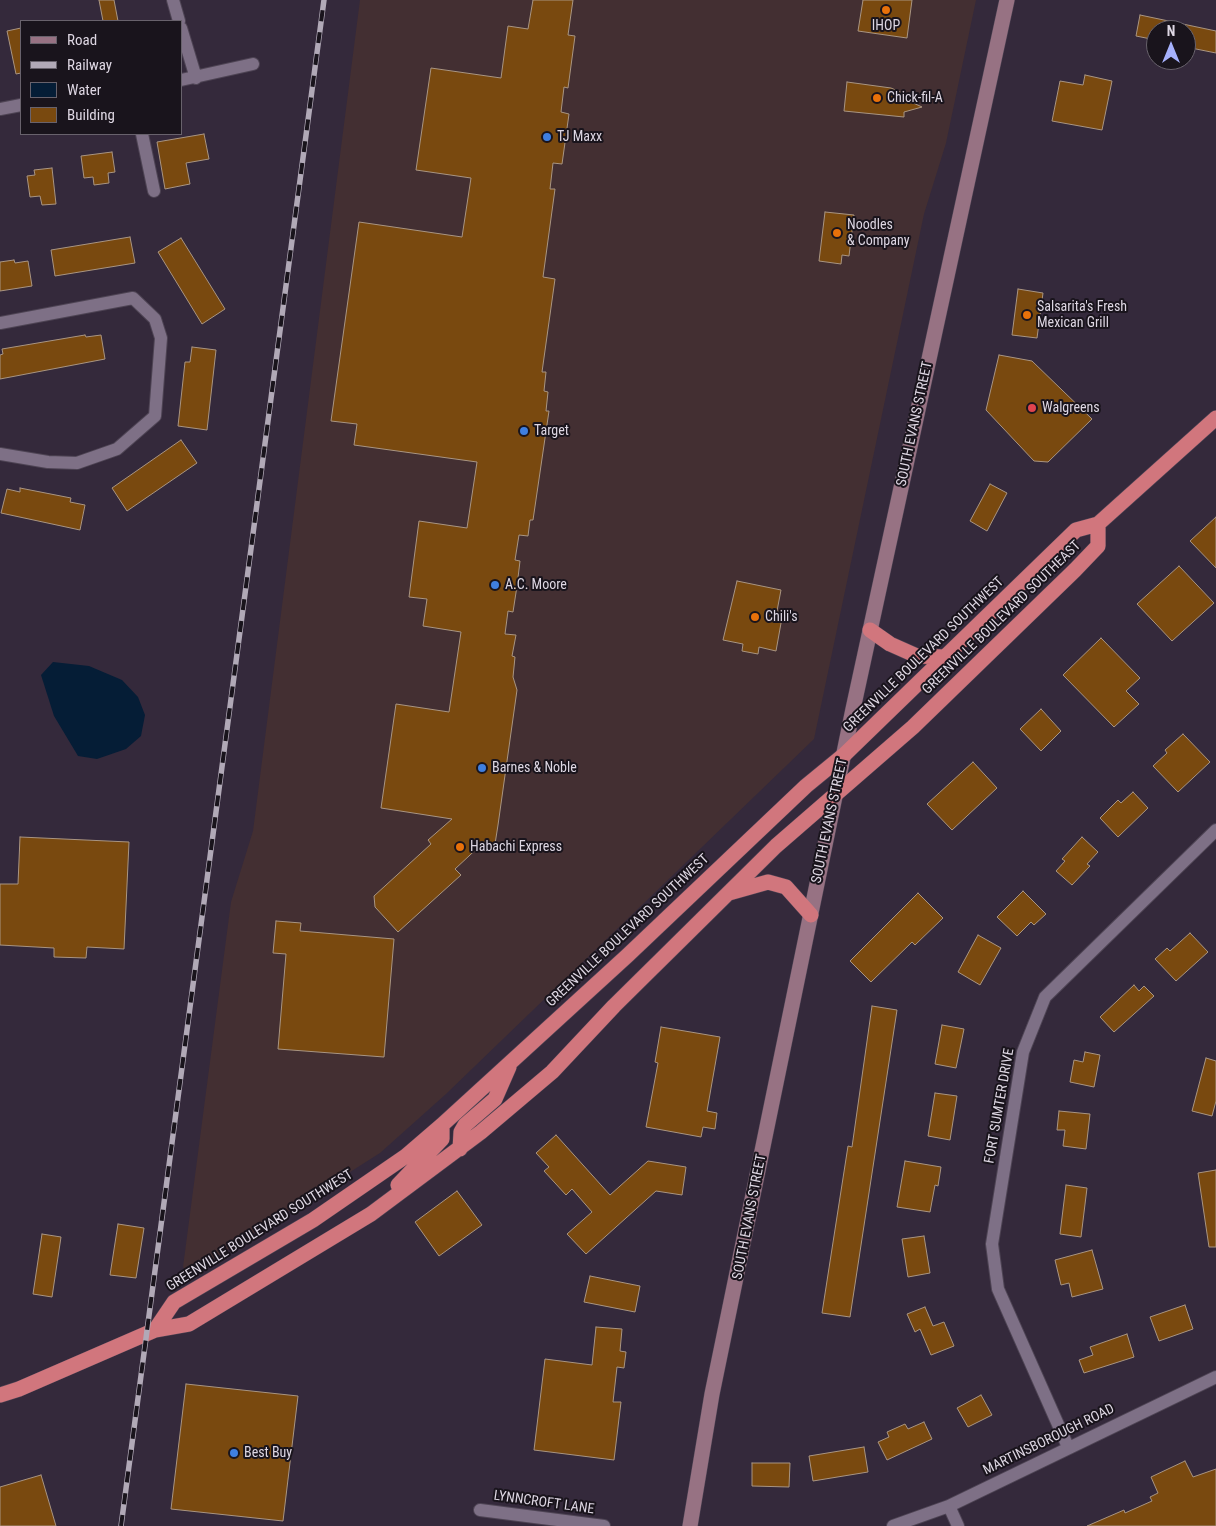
<!DOCTYPE html>
<html>
<head>
<meta charset="utf-8">
<style>
  body { margin:0 }
  #map { position:relative; width:1216px; height:1526px; overflow:hidden; background:#34293b; font-family:"Roboto Condensed",sans-serif }
  canvas { display:block }
  .legend { position:absolute; left:20px; top:20px; width:162px; height:115px; box-sizing:border-box; background:#19141c; border:1px solid #68626c; margin:0; padding:6px 9px; list-style:none; font-size:15px; color:#ded7e3 }
  .legend li { display:flex; align-items:center; gap:10px; height:25px }
  .legend b { width:25px; border:1px solid #68626c }
  .north { position:absolute; left:1146px; top:20px; width:50px; height:50px; box-sizing:border-box; background:#19141c; border:1px solid #68626c; border-radius:50%; rotate:0deg; font-size:14px; font-weight:700; line-height:20px; text-align:center; color:#ded7e3 }
  .north::after { content:''; display:block; margin:auto; width:18px; height:22px; background:#a6b1fc; clip-path:polygon(50% 0,100% 100%,50% 72%,0 100%) }
</style>
</head>
<body>
<div id="map">
<canvas width="1216" height="1526"></canvas>
<ul class="legend">
<li><b style="height:6px;background:#977283"></b>Road</li>
<li><b style="height:6px;background:#b1a9b7"></b>Railway</li>
<li><b style="height:14px;background:#051d36"></b>Water</li>
<li><b style="height:14px;background:#79490f"></b>Building</li>
</ul>
<div class="north">N</div>
</div>
<script>
const c = document.querySelector('canvas').getContext('2d');
c.lineJoin = 'round';
function paint(path, color) {
  c.fillStyle = color;
  c.fill(path, 'evenodd');
}
function poly(rows) {
  const path = new Path2D();
  for (const r of rows) {
    path.moveTo(r[0], r[1]);
    for (let i = 2; i < r.length; i += 2) path.lineTo(r[i], r[i + 1]);
  }
  return path;
}
function trace(path, color, width, dash) {
  c.strokeStyle = color;
  c.lineWidth = width;
  c.lineCap = dash ? 'butt' : 'round';
  c.setLineDash(dash || []);
  c.stroke(path);
}
function drawText(font, color, halo, rows, align = 'center') {
  c.font = font + ' "Roboto Condensed",sans-serif';
  c.lineWidth = 4;
  c.setLineDash([]);
  c.textBaseline = 'middle';
  c.strokeStyle = halo;
  c.fillStyle = color;
  for (const [text, x, y, turn = 0] of rows) {
    c.save();
    c.translate(x, y);
    c.rotate((+turn || 0) * Math.PI / 180);
    c.textAlign = isNaN(turn) ? turn : align;
    if (halo) c.strokeText(text, 0, 0);
    c.fillText(text, 0, 0);
    c.restore();
  }
}
const commercial = poly([
  [360,0,976,0,946,143,924,214,814,739,446,1094,380,1153,188,1275,183,1267,231,902,253,831]
]);
const water = poly([
  [53,662,89,666,122,680,138,697,145,715,141,736,126,749,97,759,78,756,54,716,41,675]
]);
const building = poly([
  [99,0,114,0,118,21,103,21,99,0],
  [533,0,573,0,568,35,575,36,568,88,564,87,561,112,569,114,562,164,553,163,550,189,555,189,543,277,555,279,542,372,546,372,544,391,548,392,546,411,549,411,533,520,530,520,528,536,519,535,515,560,520,561,517,586,513,612,508,611,505,634,516,635,512,656,515,657,513,677,517,690,498,825,495,844,484,842,455,869,461,875,398,932,375,907,374,896,431,844,428,840,452,819,381,808,396,704,449,712,461,632,423,626,427,599,409,597,419,521,467,528,477,462,354,445,357,424,331,421,359,222,462,237,471,178,416,170,431,68,501,78,508,26,528,29,533,0],
  [863,0,912,0,907,38,858,31,863,0],
  [1140,15,1216,31,1216,53,1186,47,1186,28,1186,30,1156,30,1156,40,1136,36,1140,15],
  [21,28,21,73,16,74,7,31,21,28],
  [1085,75,1112,81,1102,130,1052,121,1060,81,1083,85,1085,75],
  [847,82,891,88,907,95,909,101,922,107,904,112,904,117,844,111,847,82],
  [204,134,209,159,186,163,190,184,165,189,157,142,204,134],
  [112,152,115,172,108,173,109,183,94,185,93,177,84,178,81,156,112,152],
  [52,168,56,204,42,205,40,196,30,197,27,176,35,175,34,170,52,168],
  [825,212,854,215,849,256,842,255,841,264,819,261,825,212],
  [130,237,135,263,55,276,51,250,130,237],
  [181,238,225,309,202,324,158,252,181,238],
  [14,260,15,263,28,261,32,286,0,291,0,262,14,260],
  [1018,289,1043,293,1037,338,1012,335,1018,289],
  [85,335,86,337,101,335,105,359,0,379,0,355,3,354,2,349,85,335],
  [192,347,216,350,207,430,178,426,185,362,190,362,192,347],
  [999,355,1032,361,1092,419,1048,462,1034,461,986,410,999,355],
  [181,440,197,463,127,511,112,488,181,440],
  [990,484,1007,493,987,531,970,521,990,484],
  [20,488,71,498,70,502,85,505,80,530,1,513,7,489,20,492,20,488],
  [1216,517,1216,568,1190,541,1216,517],
  [1179,566,1214,603,1172,641,1137,604,1179,566],
  [737,581,781,590,777,611,783,612,776,651,759,647,758,654,742,651,743,644,723,640,737,581],
  [1101,638,1140,678,1126,691,1139,704,1114,727,1063,675,1101,638],
  [1041,709,1061,731,1041,751,1020,729,1041,709],
  [1183,734,1210,762,1178,792,1153,766,1167,753,1165,750,1183,734],
  [973,762,997,788,952,830,927,804,973,762],
  [1133,792,1148,808,1118,837,1100,818,1118,800,1121,803,1133,792],
  [20,837,129,842,124,949,87,947,86,958,54,957,54,948,0,945,0,884,18,884,20,837],
  [1082,837,1098,852,1087,864,1090,866,1072,885,1056,871,1065,861,1062,859,1082,837],
  [1023,891,1046,914,1034,925,1031,922,1017,936,997,917,1023,891],
  [918,893,943,918,915,945,912,942,871,982,850,961,918,893],
  [276,921,301,923,300,931,394,939,384,1057,278,1049,286,954,273,953,276,921],
  [1190,933,1208,952,1176,981,1155,959,1167,948,1170,951,1190,933],
  [978,935,1001,948,980,985,958,972,978,935],
  [1134,985,1139,991,1144,986,1154,996,1114,1032,1100,1017,1134,985],
  [872,1006,897,1010,850,1317,822,1313,848,1146,852,1147,872,1006],
  [942,1025,964,1029,956,1068,935,1064,942,1025],
  [661,1027,720,1037,707,1111,717,1113,715,1129,703,1127,701,1137,646,1127,658,1063,655,1062,661,1027],
  [1085,1052,1100,1055,1094,1087,1070,1082,1074,1060,1083,1062,1085,1052],
  [1206,1058,1216,1061,1216,1101,1212,1116,1192,1111,1206,1058],
  [935,1093,957,1096,950,1140,928,1136,935,1093],
  [1059,1111,1090,1114,1086,1149,1063,1146,1065,1130,1057,1130,1059,1111],
  [556,1135,610,1195,648,1161,686,1167,682,1195,656,1191,586,1254,567,1234,592,1212,572,1189,566,1195,544,1171,549,1167,536,1153,556,1135],
  [905,1161,941,1167,938,1186,935,1185,930,1212,897,1207,905,1161],
  [1216,1170,1216,1247,1209,1247,1198,1173,1216,1170],
  [1066,1185,1087,1188,1081,1237,1060,1234,1066,1185],
  [457,1191,482,1225,439,1256,415,1222,457,1191],
  [118,1224,144,1228,136,1278,110,1275,118,1224],
  [42,1234,61,1237,52,1297,33,1294,42,1234],
  [924,1236,930,1273,908,1277,902,1239,924,1236],
  [1092,1250,1103,1289,1072,1297,1069,1283,1061,1285,1055,1260,1092,1250],
  [590,1276,640,1286,635,1312,584,1302,590,1276],
  [1185,1305,1193,1329,1159,1341,1150,1317,1185,1305],
  [925,1307,933,1326,944,1322,954,1346,931,1355,920,1329,915,1332,907,1314,925,1307],
  [596,1327,622,1329,620,1351,626,1352,624,1368,617,1367,613,1402,621,1402,614,1460,534,1450,545,1359,592,1365,596,1327],
  [1127,1334,1134,1357,1084,1373,1079,1360,1093,1355,1090,1347,1127,1334],
  [186,1384,298,1396,283,1521,171,1509,186,1384],
  [981,1395,992,1415,968,1427,957,1408,981,1395],
  [924,1422,932,1439,887,1460,878,1442,889,1437,887,1432,905,1424,908,1429,924,1422],
  [864,1447,868,1472,813,1481,809,1456,864,1447],
  [1185,1461,1193,1477,1216,1469,1216,1526,1087,1526,1124,1510,1125,1513,1152,1501,1150,1497,1158,1493,1151,1477,1185,1461],
  [752,1463,790,1463,789,1487,752,1486,752,1463],
  [41,1475,56,1526,0,1526,0,1487,41,1475]
]);
const street = poly([
  [173,0,179,21],
  [181,28,196,78],
  [181,80,253,64],
  [0,109,21,105],
  [142,134,154,191],
  [0,323,133,298,155,319,161,338,155,416,117,449,77,463,48,462,0,454],
  [1068,1447,998,1289,992,1244,1023,1052,1045,997,1216,830],
  [949,1506,958,1526],
  [480,1510,604,1526],
  [893,1526,949,1506,1216,1377]
]);
const secondary = poly([
  [690,1526,712,1394,853,709,1007,0]
]);
const highway = poly([
  [870,630,890,644,917,656,945,657],
  [729,893,768,882,786,887,811,915],
  [460,1149,461,1132,465,1125,495,1099,509,1067],
  [398,1185,442,1139,442,1125],
  [155,1330,174,1302,313,1220,406,1156,442,1125,628,955,806,786,845,754,1076,530,1098,524,1216,418],
  [0,1395,19,1389,155,1330,189,1324,371,1214,481,1132,552,1072,614,1006,776,846,913,727,1075,570,1098,546,1098,524]
]);
const rail = poly([
  [121,1526,324,0]
]);
const markers = [
  [886,10,5,"#e8710a"],
  [877,98,5,"#e8710a"],
  [547,137,5,"#3f7fe0"],
  [837,233,5,"#e8710a"],
  [1027,315,5,"#e8710a"],
  [1032,408,5,"#e0444e"],
  [524,431,5,"#3f7fe0"],
  [495,585,5,"#3f7fe0"],
  [755,617,5,"#e8710a"],
  [482,768,5,"#3f7fe0"],
  [460,847,5,"#e8710a"],
  [234,1453,5,"#3f7fe0"]
];
const poiNames = [
  ["IHOP",886,26,"center"],
  ["Chick-fil-A",887,98],
  ["TJ Maxx",557,137],
  ["Noodles",847,225],
  ["& Company",847,241],
  ["Salsarita's Fresh",1037,307],
  ["Mexican Grill",1037,323],
  ["Walgreens",1042,408],
  ["Target",534,431],
  ["A.C. Moore",505,585],
  ["Chili's",765,617],
  ["Barnes & Noble",492,768],
  ["Habachi Express",470,847],
  ["Best Buy",244,1453]
];
const streetNames = [
  ["SOUTH EVANS STREET",915,424,-78],
  ["GREENVILLE BOULEVARD SOUTHEAST",1002,618,-44],
  ["GREENVILLE BOULEVARD SOUTHWEST",924,655,-44],
  ["SOUTH EVANS STREET",830,821,-78],
  ["GREENVILLE BOULEVARD SOUTHWEST",628,931,-43],
  ["FORT SUMTER DRIVE",1000,1106,-80],
  ["SOUTH EVANS STREET",750,1217,-79],
  ["GREENVILLE BOULEVARD SOUTHWEST",260,1231,-32],
  ["MARTINSBOROUGH ROAD",1049,1440,-26],
  ["LYNNCROFT LANE",544,1503,8]
];
paint(commercial, '#432f32');
paint(water, '#051d36');
paint(building, '#79490f');
trace(building, '#a99582', 1);
trace(street, '#4e4454', 14);
trace(secondary, '#4e4454', 16);
trace(highway, '#4e4454', 16);
trace(street, '#7e7086', 12);
trace(secondary, '#977283', 15);
trace(highway, '#d1767d', 15);
trace(rail, '#b1a9b7', 5.5);
trace(rail, '#19141c', 4, [11]);
for (const [x, y, r, color] of markers) {
  const dot = new Path2D();
  dot.arc(x, y, r, 0, 2 * Math.PI);
  c.fillStyle = color;
  c.fill(dot);
  trace(dot, '#19141c', 2);
}
drawText('14px', '#ded7e3', '#19141c', poiNames, 'left');
drawText('14px', '#ded7e3', '#19141c', streetNames);
</script>
</body>
</html>
